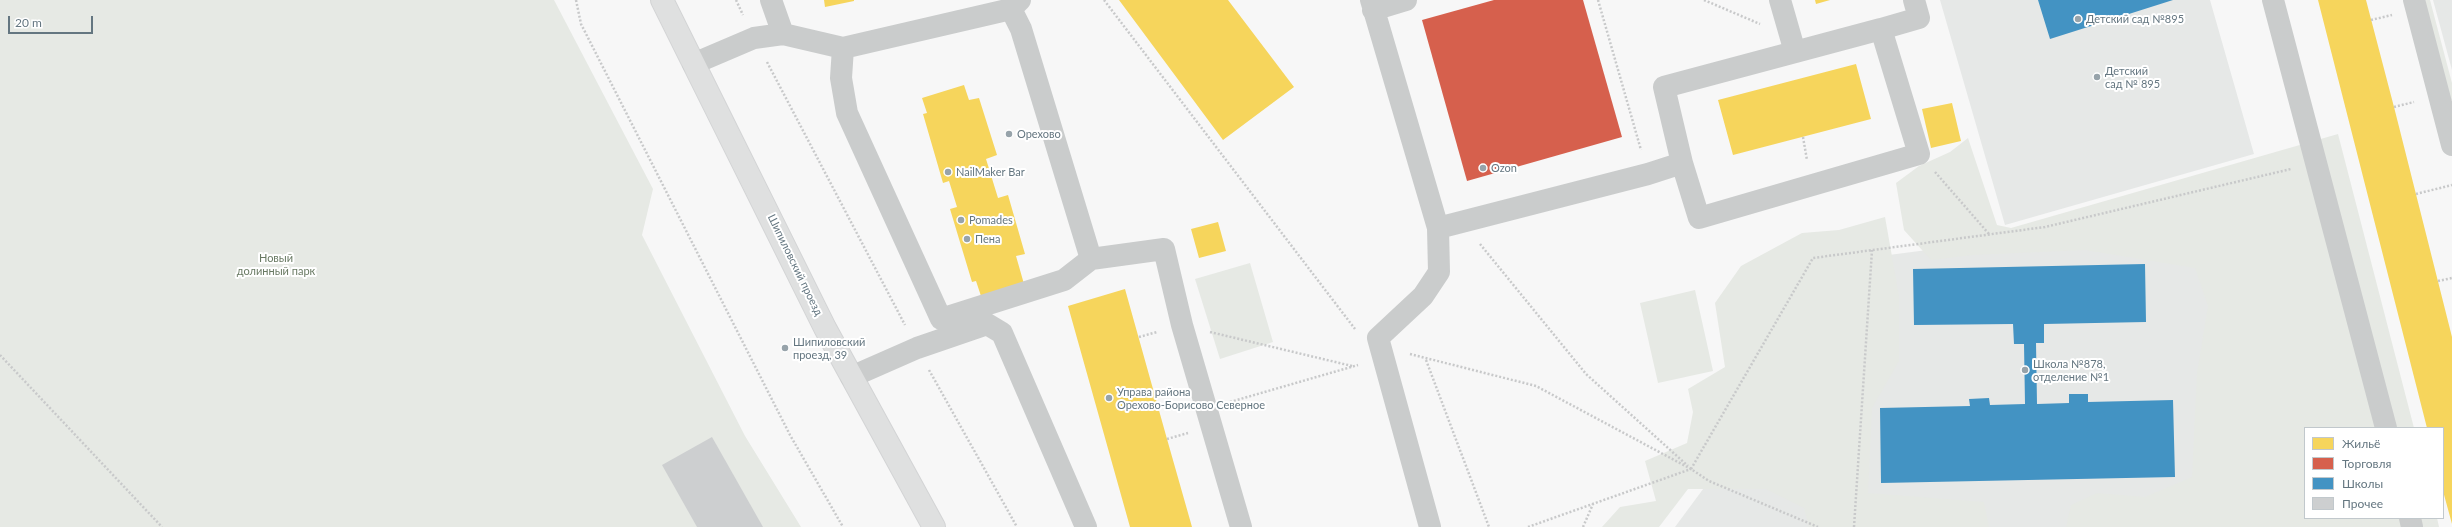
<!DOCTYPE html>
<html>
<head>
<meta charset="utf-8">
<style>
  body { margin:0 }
  #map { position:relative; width:2452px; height:527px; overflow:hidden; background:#f7f7f7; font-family:Lato,sans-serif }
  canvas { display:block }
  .legend { position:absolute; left:2304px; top:427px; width:140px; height:92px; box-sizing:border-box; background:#fff; border:1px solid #c1c8cc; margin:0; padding:5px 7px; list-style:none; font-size:12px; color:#647680 }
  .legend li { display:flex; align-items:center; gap:8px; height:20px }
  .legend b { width:20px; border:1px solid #c1c8cc }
  .scale { position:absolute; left:8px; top:16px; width:85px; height:18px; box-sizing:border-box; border:2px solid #647680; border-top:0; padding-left:5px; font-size:12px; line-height:14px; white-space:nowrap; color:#647680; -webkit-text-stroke:3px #fff; paint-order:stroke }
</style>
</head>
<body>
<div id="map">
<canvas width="2452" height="527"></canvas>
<ul class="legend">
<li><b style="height:11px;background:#f6d55c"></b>Жильё</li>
<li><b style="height:11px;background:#d6604d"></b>Торговля</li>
<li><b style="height:11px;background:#4393c3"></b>Школы</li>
<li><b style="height:11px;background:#cdcfd0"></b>Прочее</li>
</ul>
<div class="scale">20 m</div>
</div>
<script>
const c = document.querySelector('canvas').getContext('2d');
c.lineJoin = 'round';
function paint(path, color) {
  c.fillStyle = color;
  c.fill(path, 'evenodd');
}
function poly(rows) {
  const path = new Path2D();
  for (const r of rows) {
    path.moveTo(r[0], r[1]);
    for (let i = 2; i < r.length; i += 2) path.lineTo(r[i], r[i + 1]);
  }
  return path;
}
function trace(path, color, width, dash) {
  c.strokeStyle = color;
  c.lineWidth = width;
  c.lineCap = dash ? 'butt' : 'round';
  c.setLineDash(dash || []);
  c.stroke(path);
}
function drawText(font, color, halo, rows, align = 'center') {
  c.font = font + ' Lato,sans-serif';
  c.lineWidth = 4;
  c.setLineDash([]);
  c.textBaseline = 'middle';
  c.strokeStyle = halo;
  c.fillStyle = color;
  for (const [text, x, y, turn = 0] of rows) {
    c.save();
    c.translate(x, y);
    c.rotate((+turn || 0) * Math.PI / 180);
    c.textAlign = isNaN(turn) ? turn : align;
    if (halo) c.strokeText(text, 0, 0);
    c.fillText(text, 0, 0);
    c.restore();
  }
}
const built = poly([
  [1940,0,2210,0,2254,154,2005,225],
  [2433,0,2452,0,2452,70],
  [2235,210,2305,518,2318,527,1675,527,1709,481,1835,262]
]);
const green = poly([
  [0,0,554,0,653,189,642,235,745,436,801,527,0,527],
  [2417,0,2430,0,2452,83,2452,100,2444,102],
  [2338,134,2414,428,2305,428,2305,518,2437,518,2439,527,2066,527,2071,505,2097,493,2145,497,2192,477,2197,373,2208,306,2195,268,2085,250,1973,255,1931,260,1904,230,1896,183,1919,166,1950,152,1968,138,1997,225,2011,228],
  [1885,217,1899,296,1899,361,1872,408,1868,493,1984,502,1989,527,1809,527,1804,508,1766,489,1688,489,1659,527,1602,527,1620,507,1656,501,1645,461,1687,443,1693,412,1688,389,1725,367,1715,303,1741,266,1802,233,1839,230],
  [1250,263,1273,342,1220,359,1195,279],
  [1695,290,1713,371,1658,383,1640,303]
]);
const homes = poly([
  [824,0,854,0,854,1,825,7],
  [1119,0,1228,0,1294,87,1223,140],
  [1815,0,1830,0,1816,4],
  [2318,0,2366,0,2394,107,2452,337,2452,524,2443,491,2443,428,2427,428],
  [1856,64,1871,119,1733,155,1718,100],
  [964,85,969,100,979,98,997,155,986,159,998,198,1008,195,1025,254,1016,256,1024,284,981,296,976,281,972,282,950,209,957,207,949,181,943,183,923,114,927,113,922,98],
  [1952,103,1961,141,1931,148,1922,109],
  [1218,222,1226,251,1199,258,1191,229],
  [1125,289,1167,439,1192,527,1130,527,1068,306]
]);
const shops = poly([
  [1494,0,1583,0,1622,137,1467,181,1422,20]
]);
const schools = poly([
  [2038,0,2173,0,2050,39],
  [2145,264,2146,322,2044,324,2044,343,2036,343,2037,404,2069,403,2069,394,2088,394,2088,402,2173,400,2175,477,1881,483,1880,408,1970,406,1969,399,1989,398,1990,405,2025,404,2024,344,2014,344,2013,324,1914,325,1913,269]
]);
const building = poly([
  [712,437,763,527,697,527,662,465]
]);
const path = poly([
  [576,0,581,24,790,435,843,527],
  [736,0,743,15],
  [1104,0,1355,329],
  [1598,0,1641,150],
  [1704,0,1760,24],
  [2371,20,2392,15],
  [767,62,905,325],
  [2394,107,2414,102],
  [1803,137,1807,160],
  [1935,172,1989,234],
  [2416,194,2452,185],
  [1480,244,1586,374,1688,466],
  [2438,281,2452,278],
  [1210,332,1352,366],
  [1139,337,1157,332],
  [1410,354,1536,386,1691,469,1709,481,1818,527],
  [0,355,162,527],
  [1426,360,1489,527],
  [929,370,1017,527],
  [1230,402,1358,365],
  [1167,439,1188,433],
  [1691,469,1813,258,2045,227,2291,169],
  [1528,527,1691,469],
  [1583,527,1593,504],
  [1854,527,1872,250]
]);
const minor = poly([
  [771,0,783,34],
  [1371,0,1438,228,1439,272,1423,296,1378,338,1430,527],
  [1780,0,1795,52],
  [2273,0,2386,428],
  [2414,0,2452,145],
  [1373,10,1406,0],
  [1881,29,1919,154,1699,218,1682,163,1664,87,1881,29],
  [1881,29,1919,18,1914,0],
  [843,48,841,78,847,113,941,319,1064,280,1091,259,1021,29,1011,9],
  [693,64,754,38,783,34,843,48,1011,9,1020,0],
  [1438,228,1648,174,1682,163],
  [1091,259,1164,249,1182,325,1241,527],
  [851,377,917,348,987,324,1002,333,1086,527],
  [2410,518,2412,527]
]);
const major = poly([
  [662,0,825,328,934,527]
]);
const markers = [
  [2078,19,4,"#97a3aa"],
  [2097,77,4,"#97a3aa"],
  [1009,134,4,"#97a3aa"],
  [1483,168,4,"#97a3aa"],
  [948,172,4,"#97a3aa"],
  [961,220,4,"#97a3aa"],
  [967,239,4,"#97a3aa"],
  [785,348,4,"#97a3aa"],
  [2025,370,4,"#97a3aa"],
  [1109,398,4,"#97a3aa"]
];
const poiNames = [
  ["Детский сад №895",2086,19],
  ["Детский",2105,71],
  ["сад № 895",2105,84],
  ["Орехово",1017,134],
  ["Ozon",1491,168],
  ["NailMaker Bar",956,172],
  ["Pomades",969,220],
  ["Пена",975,239],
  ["Шипиловский",793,342],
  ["проезд, 39",793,355],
  ["Школа №878,",2033,364],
  ["отделение №1",2033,377],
  ["Управа района",1117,392],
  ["Орехово-Борисово Северное",1117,405]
];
const parkNames = [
  ["Новый",276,258],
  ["долинный парк",276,271]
];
const streetNames = [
  ["Шипиловский проезд",795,265,64]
];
paint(built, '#e6e8e7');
paint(green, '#e6e9e4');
paint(homes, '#f6d55c');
paint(shops, '#d6604d');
paint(schools, '#4393c3');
paint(building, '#cdcfd0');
trace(major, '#d3d4d5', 24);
trace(path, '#c8c9ca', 2.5, [2, 2]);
trace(minor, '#cacccc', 22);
trace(major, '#dfe0e0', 22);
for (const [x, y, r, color] of markers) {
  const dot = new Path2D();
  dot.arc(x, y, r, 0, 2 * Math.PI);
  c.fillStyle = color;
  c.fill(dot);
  trace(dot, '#fff', 1.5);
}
drawText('11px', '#647680', '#fff', poiNames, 'left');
drawText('11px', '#687962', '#fff', parkNames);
drawText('11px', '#647680', '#fff', streetNames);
</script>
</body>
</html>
